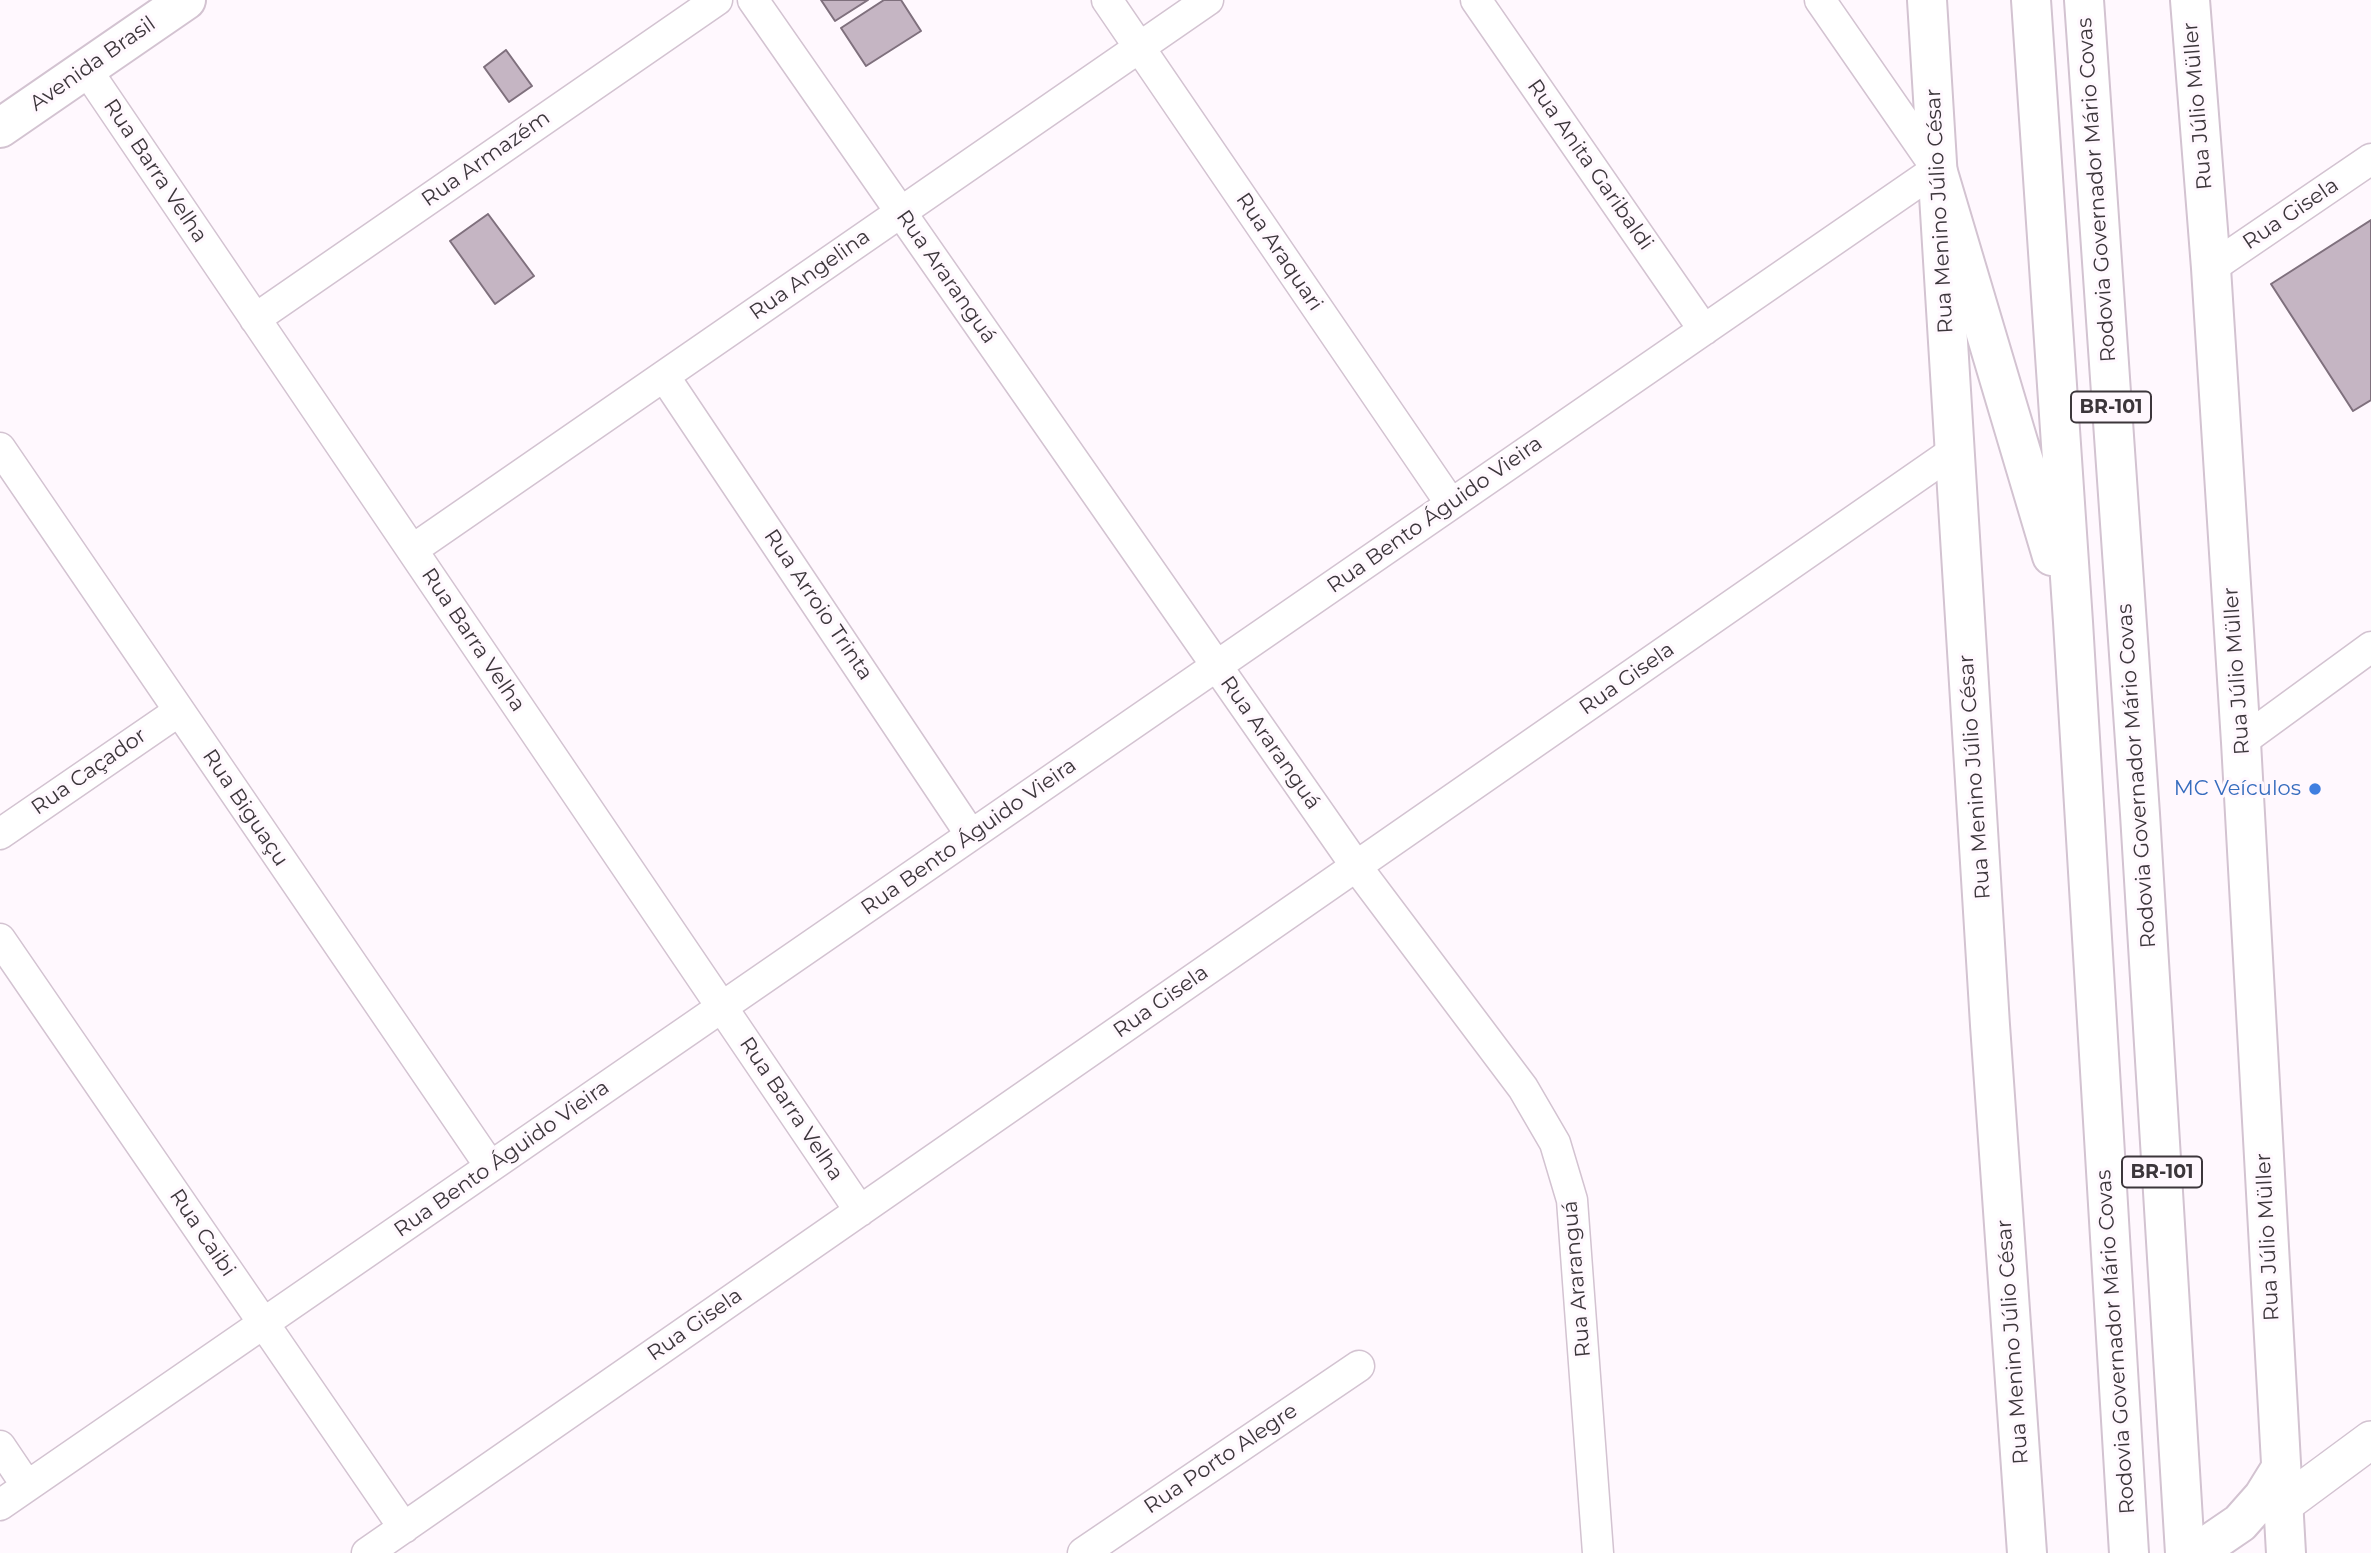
<!DOCTYPE html>
<html>
<head>
<meta charset="utf-8">
<style>
  body { margin:0 }
  canvas { display:block; background:#fff8fe }
</style>
</head>
<body>
<canvas width="2371" height="1553"></canvas>
<script>
const c = document.querySelector('canvas').getContext('2d');
c.lineJoin = 'round';
function paint(path, color) {
  c.fillStyle = color;
  c.fill(path, 'evenodd');
}
function poly(rows) {
  const path = new Path2D();
  for (const r of rows) {
    path.moveTo(r[0], r[1]);
    for (let i = 2; i < r.length; i += 2) path.lineTo(r[i], r[i + 1]);
  }
  return path;
}
function trace(path, color, width, dash) {
  c.strokeStyle = color;
  c.lineWidth = width;
  c.lineCap = dash ? 'butt' : 'round';
  c.setLineDash(dash || []);
  c.stroke(path);
}
function drawText(font, color, halo, rows, align = 'center') {
  c.font = font + ' Montserrat,sans-serif';
  c.lineWidth = 6;
  c.setLineDash([]);
  c.textBaseline = 'middle';
  c.strokeStyle = halo;
  c.fillStyle = color;
  for (const [text, x, y, turn = 0] of rows) {
    c.save();
    c.translate(x, y);
    c.rotate((+turn || 0) * Math.PI / 180);
    c.textAlign = isNaN(turn) ? turn : align;
    if (halo) c.strokeText(text, 0, 0);
    c.fillText(text, 0, 0);
    c.restore();
  }
}
const building = poly([
  [821,0,868,0,835,21,821,0],
  [884,0,901,0,921,31,866,66,841,28,884,0],
  [506,50,532,86,509,102,484,67,506,50],
  [488,214,534,276,495,304,450,241,488,214],
  [2371,220,2371,400,2353,411,2271,284,2371,220]
]);
const minor = poly([
  [753,0,1356,866,1523,1088,1555,1143,1572,1200,1598,1553],
  [1107,0,1451,504],
  [1476,0,1704,330],
  [86,69,860,1211],
  [2211,268,2371,159],
  [255,319,717,0],
  [664,376,971,835],
  [0,448,490,1166],
  [412,550,1208,0],
  [2241,742,2371,647],
  [0,834,179,711],
  [0,939,404,1528],
  [0,1446,27,1486],
  [0,1505,1937,169,1820,0],
  [367,1553,1954,451],
  [1083,1553,1359,1366]
]);
const tertiary = poly([
  [2283,1505,2371,1440]
]);
const secondary = poly([
  [0,128,186,0]
]);
const primary = poly([
  [1927,0,1990,1025,2027,1553],
  [2190,0,2211,268,2241,742,2286,1553],
  [2196,1553,2240,1523,2263,1497,2281,1468]
]);
const motorway = poly([
  [2031,0,2073,622,2129,1553],
  [2084,0,2140,814,2185,1553],
  [1937,169,2052,556]
]);
const markers = [
  [2315,789,7,"#3f7fe0"]
];
const shields = [
  [2111,407,80],
  [2162,1172,80]
];
const shieldNames = [
  ["BR-101",2111,407],
  ["BR-101",2162,1172]
];
const streetNames = [
  ["Avenida Brasil",93,64,-35],
  ["Rua Júlio Müller",2198,106,-95],
  ["Rua Armazém",486,159,-35],
  ["Rua Anita Garibaldi",1590,165,55],
  ["Rua Barra Velha",155,171,56],
  ["Rodovia Governador Mário Covas",2097,190,-94],
  ["Rua Menino Júlio César",1940,211,-93],
  ["Rua Gisela",2291,214,-34],
  ["Rua Araquari",1279,252,56],
  ["Rua Angelina",810,275,-35],
  ["Rua Araranguá",946,277,55],
  ["Rua Bento Águido Vieira",1435,515,-35],
  ["Rua Arroio Trinta",818,605,56],
  ["Rua Barra Velha",473,640,56],
  ["Rua Júlio Müller",2237,671,-94],
  ["Rua Gisela",1627,679,-35],
  ["Rua Araranguá",1270,743,55],
  ["Rua Caçador",89,772,-35],
  ["Rodovia Governador Mário Covas",2137,776,-94],
  ["Rua Menino Júlio César",1975,777,-94],
  ["Rua Biguaçu",245,808,56],
  ["Rua Bento Águido Vieira",969,837,-35],
  ["Rua Gisela",1161,1002,-35],
  ["Rua Barra Velha",791,1109,56],
  ["Rua Bento Águido Vieira",502,1159,-35],
  ["Rua Caibi",202,1233,56],
  ["Rua Júlio Müller",2268,1237,-93],
  ["Rua Araranguá",1577,1279,-95],
  ["Rua Gisela",695,1325,-35],
  ["Rua Menino Júlio César",2013,1342,-94],
  ["Rodovia Governador Mário Covas",2116,1342,-94],
  ["Rua Porto Alegre",1221,1459,-34]
];
const shopNames = [
  ["MC Veículos",2301,789]
];
paint(building, '#c5b5c3');
trace(building, '#7f707d', 2);
trace(minor, '#d3c3d1', 33);
trace(tertiary, '#d3c3d1', 40);
trace(secondary, '#d3c3d1', 42);
trace(primary, '#d3c3d1', 42);
trace(motorway, '#d3c3d1', 42);
trace(minor, '#fff', 30);
trace(tertiary, '#fff', 37);
trace(secondary, '#fff', 38);
trace(primary, '#fff', 38);
trace(motorway, '#fff', 38);
for (const [x, y, r, color] of markers) {
  const dot = new Path2D();
  dot.arc(x, y, r, 0, 2 * Math.PI);
  c.fillStyle = color;
  c.fill(dot);
  trace(dot, '#fff8fe', 2.5);
}
for (const [x, y, w] of shields) {
  const box = new Path2D();
  box.roundRect(x - w / 2, y - 15.5, w, 31, 5);
  c.fillStyle = '#fff8fe';
  c.fill(box);
  trace(box, '#3c363b', 2);
}
drawText('bold 19px', '#3c363b', null, shieldNames);
drawText('21px', '#3c363b', '#fff8fe', streetNames);
drawText('21px', '#366cbe', '#fff8fe', shopNames, 'right');
</script>
</body>
</html>
